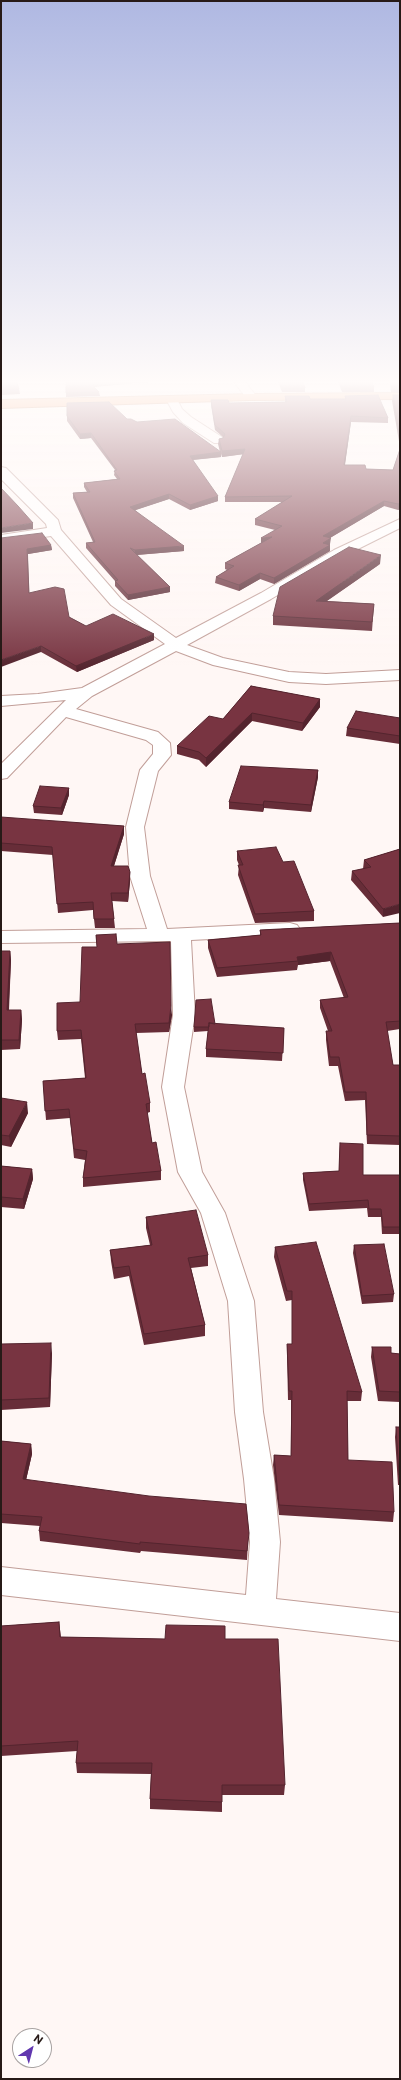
<!DOCTYPE html>
<html>
<head>
<meta charset="utf-8">
<style>
  body { margin:0 }
  #map { position:relative; width:401px; height:2080px; overflow:hidden; background:#fff7f5; font-family:Commissioner,sans-serif }
  canvas { display:block }
  .frame { position:absolute; inset:0; border:2px solid #271a17; pointer-events:none }
  .north { position:absolute; left:12px; top:2028px; width:40px; height:40px; box-sizing:border-box; background:#fff; border:1px solid #a9a3a2; border-radius:50%; rotate:36deg; font-size:11px; font-weight:700; line-height:16px; text-align:center; color:#271a17 }
  .north::after { content:''; display:block; margin:auto; width:14px; height:18px; background:#6137af; clip-path:polygon(50% 0,100% 100%,50% 72%,0 100%) }
</style>
</head>
<body>
<div id="map">
<canvas width="401" height="2080"></canvas>
<div class="frame"></div>
<div class="north">N</div>
</div>
<script>
const c = document.querySelector('canvas').getContext('2d');
c.lineJoin = 'round';
function poly(rows) {
  const path = new Path2D();
  for (const r of rows) {
    path.moveTo(r[0], r[1]);
    for (let i = 2; i < r.length; i += 2) path.lineTo(r[i], r[i + 1]);
  }
  return path;
}
function trace(path, color, width, dash) {
  c.strokeStyle = color;
  c.lineWidth = width;
  c.lineCap = dash ? 'butt' : 'round';
  c.setLineDash(dash || []);
  c.stroke(path);
}
function paint(path, color) {
  c.fillStyle = color;
  c.fill(path, 'evenodd');
}
const minor = poly([
  [232,379,243,379,257,397,255,399,247,399,232,379],
  [172,396,176,397,182,409,191,417,222,437,224,440,222,443,214,443,183,423,173,412,166,399,172,396],
  [1,467,6,468,58,520,61,530,121,599,176,638,261,593,334,550,400,519,400,528,344,556,271,599,187,645,223,658,289,672,326,674,400,670,400,680,326,684,289,682,213,665,176,651,92,696,76,709,158,732,170,743,171,755,158,771,144,827,150,876,167,929,290,923,297,925,300,929,297,933,290,935,191,940,195,1015,184,1087,202,1172,225,1213,254,1301,263,1412,274,1479,280,1542,276,1599,400,1613,400,1641,1,1595,1,1567,246,1595,250,1542,244,1479,235,1412,228,1301,201,1213,178,1172,162,1087,173,1015,171,941,1,943,1,931,147,929,130,876,126,827,140,770,153,754,153,745,146,740,66,717,7,778,1,779,1,764,66,700,1,706,1,696,38,694,82,688,165,644,111,605,51,536,1,543,1,535,47,528,46,524,1,479,1,467]
]);
const trunk = poly([
  [400,393,400,399,251,400,1,408,1,400,251,394,400,393]
]);
const wall = poly([
  [1,379,19,389,20,394,1,395],
  [66,379,148,379,148,382,94,387,99,392,100,396,66,397],
  [277,379,302,379,305,388,305,392,282,392],
  [337,379,370,379,374,387,374,392,342,392],
  [389,379,398,379,400,383,400,393,391,392],
  [393,395,400,395,400,447,392,401],
  [285,396,310,399,345,399,345,396,388,418,388,423,351,422,345,465,366,469,393,470,400,449,400,509,398,510,384,506,330,538,330,551,274,584,260,579,239,591,215,583,216,577,227,570,225,569,225,563,261,543,275,530,255,525,255,519,283,502,225,502,225,497,243,454,222,457,221,454,221,457,193,460,218,501,190,510,169,499,135,510,184,551,137,555,170,587,170,592,128,600,115,586,115,581,86,548,86,543,93,542,73,498,73,493,87,492,84,487,84,483,117,479,114,475,115,470,91,438,80,439,67,421,67,403,137,422,220,452,218,444,219,439,223,438,224,438,215,430,211,405,211,400,229,403,285,402],
  [1,538,51,545,52,550,28,554,29,593,69,617,86,626,154,640,77,672,41,652],
  [380,564,327,601,374,604,372,631,273,625,273,616],
  [251,686,320,699,320,707,302,731,252,721,206,767,199,760,177,754,177,746,223,719],
  [400,718,400,744,346,736,347,728],
  [318,770,318,777,311,812,264,808,263,812,229,809,229,802],
  [69,788,69,795,62,815,34,813,33,806],
  [1,818,124,826,124,834,114,866,130,872,130,881,128,902,112,901,115,928,95,928,93,910,58,913,53,855,1,851],
  [400,849,383,917,351,880,352,871,363,869,364,860],
  [237,851,283,862,314,911,314,921,255,923,238,875,239,865,237,860],
  [400,923,400,1029,387,1031,393,1065,400,1065,400,1145,367,1144,365,1100,345,1101,338,1066,329,1066,326,1040,326,1031,328,1031,320,1008,320,1000,344,998,330,961,298,965,297,970,217,977,208,948,208,940,260,935,260,930],
  [96,935,117,944,172,1015,169,1032,136,1033,142,1074,150,1103,150,1112,147,1113,152,1143,161,1171,161,1180,83,1187,83,1178,85,1160,74,1158,70,1118,46,1120,43,1081,85,1078,81,1039,58,1040,57,1031,80,1002,97,947],
  [1,951,10,951,11,960,9,1010,21,1010,22,1020,20,1049,1,1050],
  [215,1024,284,1028,282,1061,206,1057,206,1049,208,1031,194,1032,194,1027],
  [1,1098,28,1113,11,1147,1,1145],
  [340,1143,363,1175,400,1175,400,1234,382,1234,381,1217,368,1217,367,1208,309,1211,303,1180,303,1173,339,1171],
  [1,1166,32,1169,33,1179,24,1209,1,1207],
  [146,1217,208,1255,208,1266,191,1268,205,1325,205,1336,144,1345,129,1276,114,1279,111,1261,110,1250,150,1245,146,1228],
  [354,1245,394,1294,393,1302,362,1304,353,1253],
  [275,1247,362,1392,361,1401,347,1401,348,1460,394,1512,393,1522,279,1515,273,1465,274,1455,291,1456,291,1400,288,1400,287,1354,287,1344,292,1344,292,1300,286,1301,274,1257],
  [1,1344,52,1353,50,1407,1,1410],
  [372,1347,391,1353,400,1354,400,1402,378,1401,371,1357],
  [396,1427,400,1427,400,1485,398,1485,395,1437],
  [1,1441,31,1444,32,1454,26,1480,248,1542,247,1560,141,1551,140,1553,40,1541,39,1531,40,1526,1,1523],
  [59,1622,61,1637,165,1639,225,1639,285,1785,284,1795,222,1795,222,1812,150,1809,150,1799,151,1774,77,1773,76,1763,77,1751,1,1756,1,1626]
]);
const shadedWall = poly([
  [134,379,148,379,148,382,91,387,90,383],
  [351,416,351,422,344,470,344,465],
  [91,433,91,438,80,439,80,434],
  [245,449,245,454,222,457,222,451],
  [221,452,221,457,190,460,190,456],
  [169,494,169,499,130,512,130,507],
  [218,496,218,501,190,510,190,505],
  [384,501,384,506,323,542,323,536],
  [400,503,400,509,398,510,398,504],
  [33,523,33,529,1,533,1,528],
  [272,537,261,544,261,538],
  [331,538,330,544,325,548,330,545,330,551,274,584,274,578],
  [51,545,52,550,28,554,27,549],
  [184,546,184,551,135,555,135,550],
  [381,555,380,564,315,609,316,601],
  [260,573,260,579,239,591,239,585],
  [170,587,170,592,128,600,128,595],
  [154,634,154,640,77,672,76,666],
  [41,646,41,652,1,667,1,660],
  [320,699,320,707,302,731,303,723],
  [252,713,252,721,206,767,206,758],
  [318,770,318,777,311,812,311,805],
  [69,788,69,795,62,815,61,808],
  [264,801,264,808,263,812,263,805],
  [124,826,124,834,111,875,111,866],
  [130,872,130,881,128,902,128,893],
  [400,904,400,913,383,917,383,909],
  [10,951,11,960,8,1020,7,1010],
  [331,952,330,961,298,965,298,961,297,957],
  [171,1006,172,1015,169,1032,169,1023],
  [21,1010,22,1020,20,1049,19,1040],
  [27,1102,28,1113,11,1147,9,1136],
  [32,1169,33,1179,24,1209,23,1199],
  [51,1343,52,1353,50,1407,49,1398],
  [31,1444,32,1454,24,1489,23,1479]
]);
const building = poly([
  [1,379,16,379,19,389,1,390,1,379],
  [66,379,134,379,90,383,99,392,66,393,66,379],
  [278,379,302,379,305,388,282,388,278,379],
  [339,379,370,379,374,387,342,388,339,379],
  [390,379,398,379,400,383,400,388,391,386,390,379],
  [378,395,388,418,351,416,344,465,365,465,366,469,393,470,400,449,400,503,398,504,384,501,323,536,331,538,323,543,330,545,274,578,260,573,239,585,216,577,234,566,225,563,272,537,261,538,282,526,255,519,292,496,225,497,245,449,222,451,219,439,223,438,225,434,215,425,211,400,228,400,229,403,287,402,285,396,309,396,310,399,346,399,345,396,378,395],
  [393,395,400,395,400,439,393,395],
  [109,402,127,419,131,419,137,422,175,419,221,452,190,456,218,496,190,505,169,494,130,507,184,546,135,550,130,548,170,587,128,595,115,581,118,580,86,543,95,542,73,493,90,492,84,483,120,479,114,471,117,470,91,433,80,434,67,416,67,403,109,402],
  [1,488,18,506,33,523,1,528,1,488],
  [42,533,51,545,27,549,29,593,55,587,64,589,69,617,86,626,113,614,154,634,76,666,41,646,1,660,1,538,42,533],
  [349,547,381,555,316,601,374,604,372,622,273,616,280,587,349,547],
  [251,686,320,699,303,723,252,713,206,758,199,752,177,746,209,716,223,719,251,686],
  [356,711,400,718,400,736,347,728,356,711],
  [241,766,318,770,311,805,264,801,263,805,229,802,241,766],
  [40,786,69,788,61,808,33,806,40,786],
  [1,817,124,826,111,866,128,866,130,872,128,893,111,893,114,919,94,919,93,902,57,904,52,847,1,843,1,817],
  [276,847,283,862,294,861,314,911,255,914,238,865,243,865,237,851,276,847],
  [400,849,400,904,383,909,352,871,371,867,364,860,400,849],
  [400,923,400,1021,386,1022,393,1065,400,1065,400,1136,367,1135,366,1092,345,1092,339,1057,330,1057,326,1031,332,1031,320,1000,348,997,331,952,297,957,298,961,217,968,208,940,261,935,260,930,400,923],
  [116,934,117,944,170,942,171,1006,169,1023,135,1024,142,1074,145,1073,150,1103,146,1104,152,1143,156,1142,161,1171,83,1178,87,1151,74,1149,69,1109,45,1111,43,1081,86,1078,81,1030,57,1031,57,1003,80,1002,82,947,97,947,96,935,116,934],
  [1,951,10,951,7,1010,21,1010,19,1040,1,1040,1,951],
  [211,999,215,1024,209,1023,209,1027,194,1027,196,1000,211,999],
  [209,1023,284,1028,283,1053,206,1049,209,1023],
  [1,1098,27,1102,9,1136,1,1135,1,1098],
  [340,1143,363,1144,363,1175,400,1175,400,1227,383,1227,381,1209,369,1209,368,1200,309,1204,303,1173,339,1171,340,1143],
  [1,1166,32,1169,23,1199,1,1197,1,1166],
  [196,1210,208,1255,188,1258,205,1325,144,1334,129,1266,114,1268,110,1250,152,1245,146,1217,196,1210],
  [316,1242,362,1392,347,1391,348,1460,392,1462,394,1512,279,1505,274,1455,291,1456,292,1391,289,1391,287,1344,292,1344,292,1291,287,1291,275,1247,316,1242],
  [384,1244,394,1294,362,1296,354,1245,384,1244],
  [51,1343,49,1398,1,1400,1,1344,51,1343],
  [372,1347,391,1347,391,1353,400,1354,400,1392,379,1391,372,1347],
  [396,1427,400,1427,400,1475,399,1475,396,1427],
  [1,1441,31,1444,23,1479,149,1496,246,1504,249,1533,247,1551,140,1542,140,1544,39,1531,42,1517,1,1514,1,1441],
  [59,1622,60,1637,165,1639,166,1625,225,1626,225,1639,278,1639,285,1785,222,1785,222,1802,150,1799,152,1763,76,1763,78,1741,1,1746,1,1626,59,1622]
]);
trace(minor, '#c19e98', 2);
trace(trunk, '#aa541c', 2);
paint(minor, '#fff');
paint(trunk, '#f38f4c');
paint(wall, '#672d38');
paint(shadedWall, '#54242e');
paint(building, '#783441');
trace(building, '#54242e', 1);
const sky = c.createLinearGradient(0, 0, 0, 670);
sky.addColorStop(0, '#afb8e2');
sky.addColorStop(0.57, '#fffbfa');
sky.addColorStop(1, '#fffbfa00');
c.fillStyle = sky;
c.fillRect(0, 0, 401, 670);
</script>
</body>
</html>
